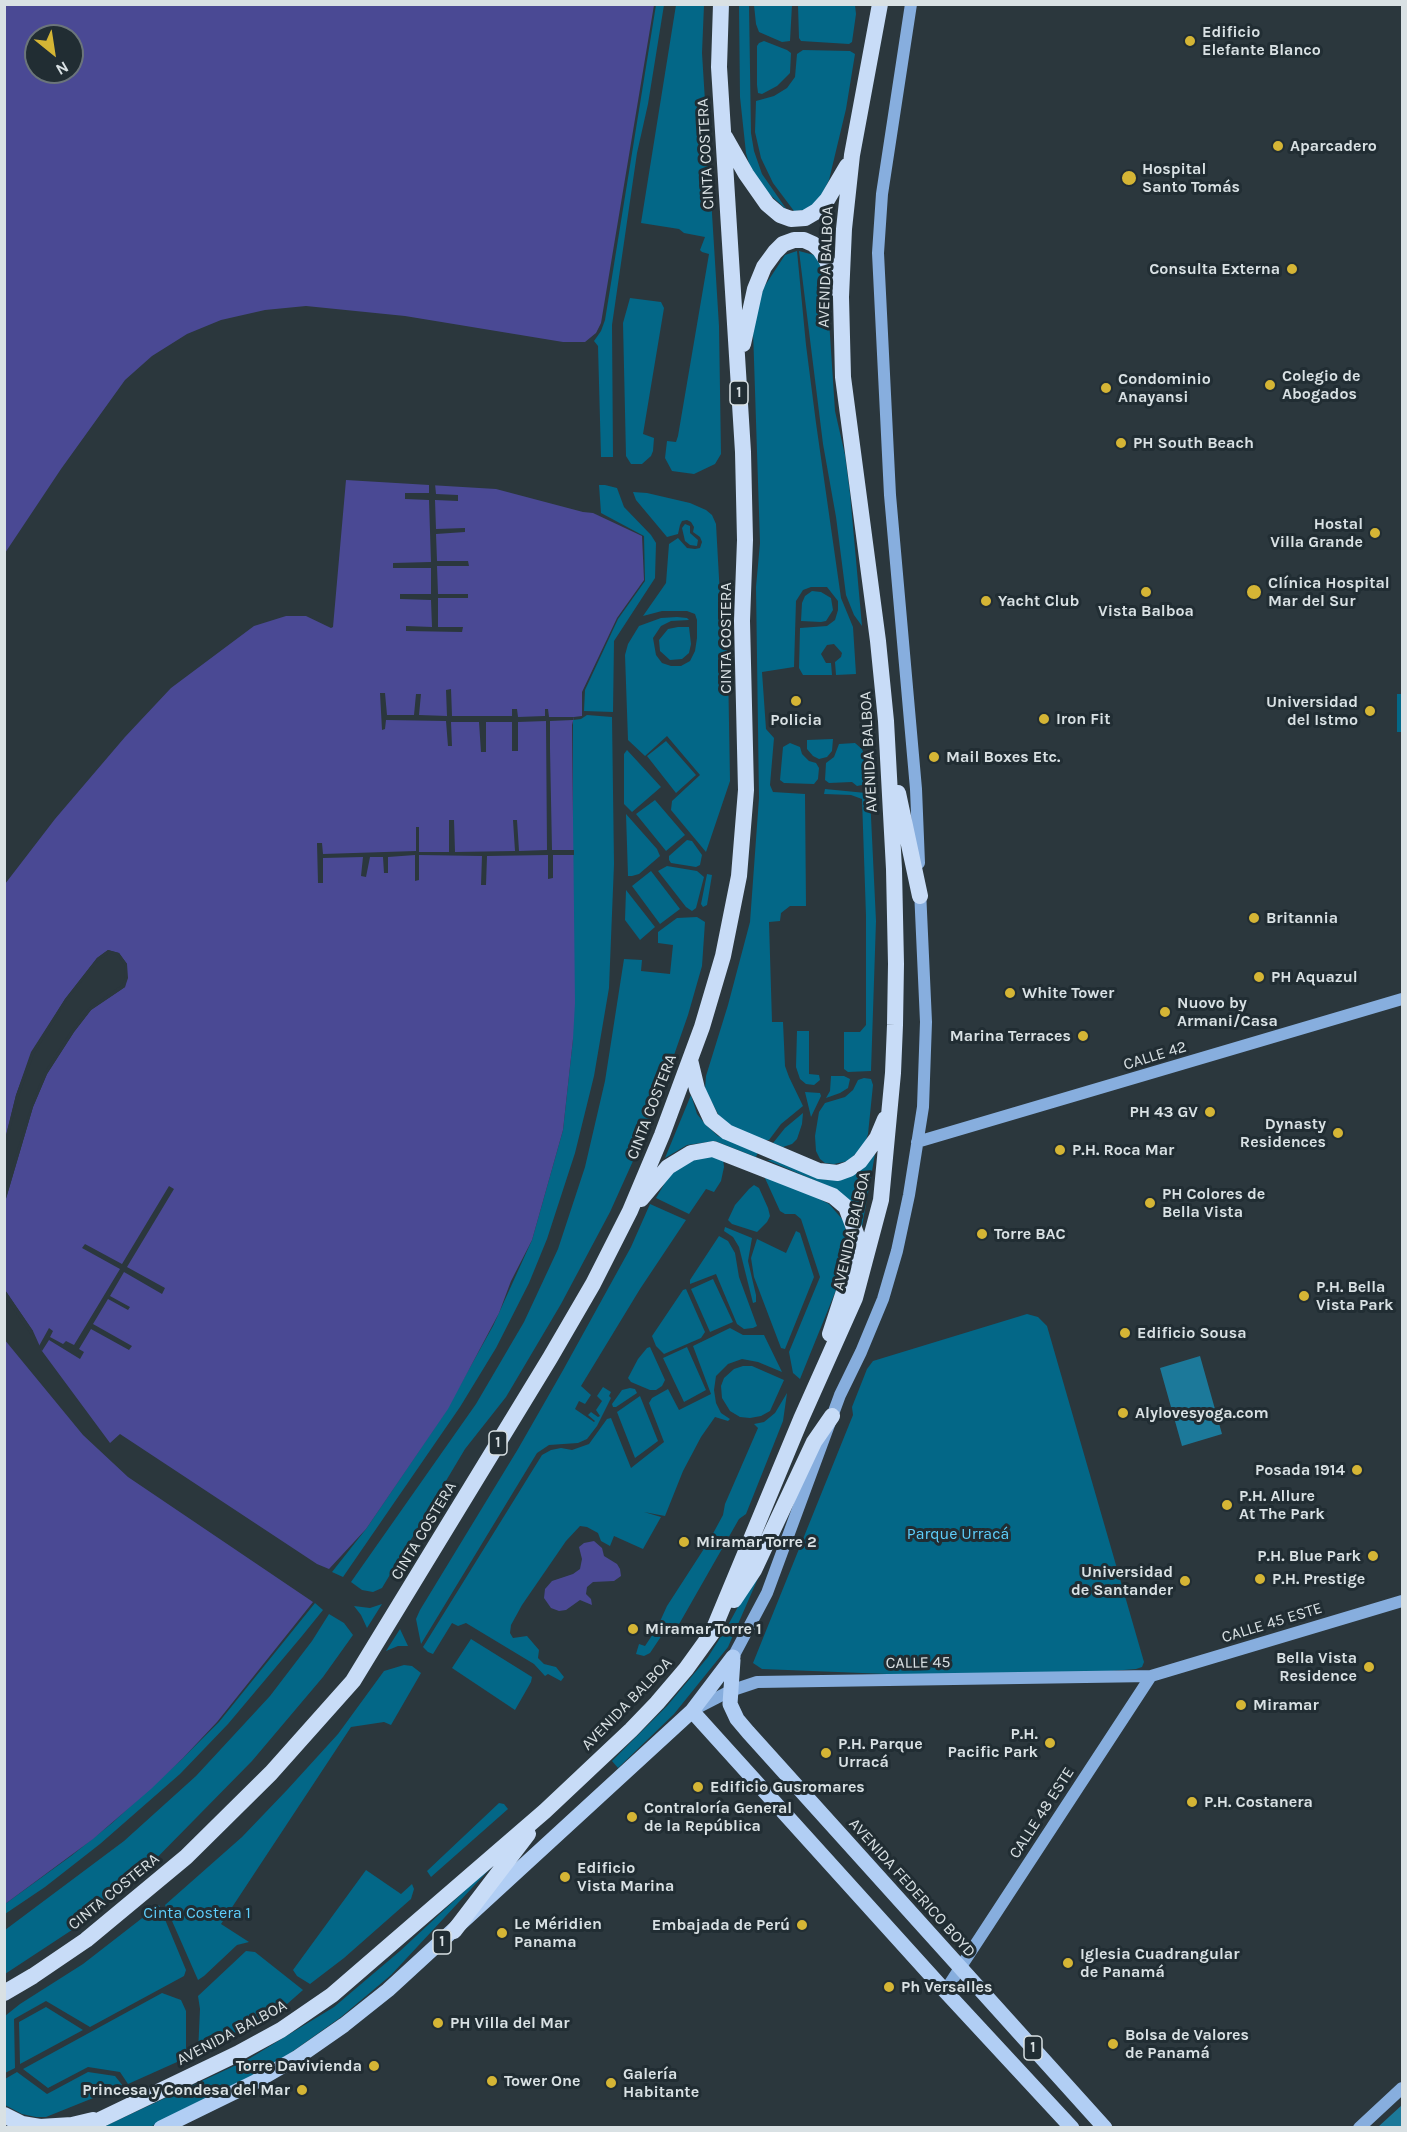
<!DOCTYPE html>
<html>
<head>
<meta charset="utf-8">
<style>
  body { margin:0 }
  #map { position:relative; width:1407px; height:2132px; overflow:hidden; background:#2b373d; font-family:Karla,sans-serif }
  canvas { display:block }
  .frame { position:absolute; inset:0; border:6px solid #d9e1e4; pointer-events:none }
  .north { position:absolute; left:24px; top:24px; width:60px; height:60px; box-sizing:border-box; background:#212d33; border:2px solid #6b757a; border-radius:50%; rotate:150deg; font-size:16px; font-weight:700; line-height:24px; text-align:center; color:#d9e1e4 }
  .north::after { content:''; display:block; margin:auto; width:21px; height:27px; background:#d5b535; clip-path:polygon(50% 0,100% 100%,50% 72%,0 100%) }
</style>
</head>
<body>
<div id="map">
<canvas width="1407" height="2132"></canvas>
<div class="frame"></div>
<div class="north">N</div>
</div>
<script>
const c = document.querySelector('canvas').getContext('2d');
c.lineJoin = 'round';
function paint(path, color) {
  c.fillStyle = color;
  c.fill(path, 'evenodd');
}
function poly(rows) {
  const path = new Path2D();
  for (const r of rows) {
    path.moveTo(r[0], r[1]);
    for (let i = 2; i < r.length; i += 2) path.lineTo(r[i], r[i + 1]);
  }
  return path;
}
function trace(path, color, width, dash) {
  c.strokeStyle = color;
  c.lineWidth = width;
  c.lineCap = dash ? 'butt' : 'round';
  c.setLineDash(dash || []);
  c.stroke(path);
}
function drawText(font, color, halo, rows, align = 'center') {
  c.font = font + ' Karla,sans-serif';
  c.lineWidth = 6;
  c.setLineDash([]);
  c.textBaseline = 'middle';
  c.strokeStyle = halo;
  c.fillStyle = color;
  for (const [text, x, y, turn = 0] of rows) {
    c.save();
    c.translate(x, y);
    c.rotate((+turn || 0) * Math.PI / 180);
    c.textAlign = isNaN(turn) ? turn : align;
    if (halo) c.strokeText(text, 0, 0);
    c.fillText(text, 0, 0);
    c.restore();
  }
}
const green = poly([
  [656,5,664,5,648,104,637,153,612,325,613,457,601,457,598,346,594,341,601,331,605,320],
  [676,5,704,5,702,53,719,326,721,454,715,464,694,474,672,471,665,458,667,441,676,442,678,436,709,254,702,252,700,250,705,237,684,233,679,229,641,223],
  [739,5,749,5,751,133,754,151,762,174,787,210,767,192,750,167,746,153,740,97],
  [754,5,792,5,790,41,782,42,759,32,756,24],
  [798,5,855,5,856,14,852,42,849,44,801,41,799,38],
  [764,41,787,50,791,53,790,73,777,86,762,94,758,93,757,85,757,46,759,43],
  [803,50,850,51,855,54,846,109,829,180,819,200,805,210,794,211,773,183,761,158,755,132,756,101,774,96,787,88,795,77,797,54],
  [797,251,806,345,816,423,841,598,853,627,856,674,836,675,835,662,841,657,842,653,834,644,827,645,821,654,826,663,831,663,832,675,803,675,799,668,800,628,827,626,835,620,838,610,838,601,827,587,811,587,803,590,796,601,794,667,762,672,766,729,774,738,770,785,773,792,805,794,806,906,790,906,781,913,780,921,769,922,772,1022,783,1022,785,1066,789,1077,803,1106,781,1124,769,1140,762,1140,729,1126,719,1116,705,1089,706,1076,728,1005,750,922,759,798,756,587,760,543,753,330,756,309,764,287,785,255],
  [799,251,814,255,821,263,826,275,835,411,845,455,850,494,862,626,854,615,846,595,836,517,823,444],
  [630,298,661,302,664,308,643,434,654,438,653,451,651,456,642,464,631,464,626,456,623,323],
  [599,485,605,485,617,488,624,507,651,535,656,543,655,578,614,641,613,712,584,711,585,690,618,619,645,581,644,536,601,513],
  [633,492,647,493,690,503,706,510,712,515,716,524,721,614,725,627,728,664,730,781,706,852,671,810,672,801,700,775,667,736,645,756,628,740,625,655,628,644,639,626,661,618,677,617,687,618,689,620,671,621,661,626,653,638,656,655,662,663,671,666,681,666,690,661,695,651,697,638,697,620,695,614,687,611,662,611,643,616,666,583,669,544,678,538,687,548,695,549,700,548,702,542,700,537,693,532,694,527,691,522,687,520,682,521,680,525,678,534,667,537,636,500],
  [685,524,690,526,690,533,698,540,697,546,690,545,685,541,682,528],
  [812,591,821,592,831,598,833,610,826,621,821,622,801,621,802,603,805,596],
  [678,627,689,627,691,644,689,653,682,659,670,660,660,651,659,640,668,629],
  [1397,694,1402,694,1402,732,1397,732],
  [587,715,612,717,614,864,609,988,594,1076,575,1153,547,1239,529,1283,496,1348,460,1407,343,1577,332,1572,366,1529,444,1414,493,1326,532,1240,563,1130,573,1039,573,720,581,719],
  [833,739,832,751,827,757,819,759,813,756,807,749,807,740],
  [666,741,696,775,676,793,647,756],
  [790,743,800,747,802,754,809,761,816,763,819,768,818,779,814,784,784,783,780,780,783,747],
  [855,743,862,749,864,755,864,780,862,785,857,786,852,782,829,783,825,780,826,763,834,757,839,744],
  [627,750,661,787,632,812,624,804,624,754],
  [825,789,866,793,870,796,876,921,871,1071,848,1072,844,1069,844,1032,860,1032,866,1025,866,916,862,799,851,795,824,794],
  [655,800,685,835,666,851,636,814],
  [626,814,657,849,660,856,639,874,632,876,628,876],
  [687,840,692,841,702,855,700,865,696,867,671,863,669,860,669,856],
  [667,866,697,871,704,877,696,908,692,911,686,907,658,871],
  [651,871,680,909,660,924,632,886],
  [707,874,712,875,707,905,703,907,701,904],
  [626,890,655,927,640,940,625,920],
  [697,917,705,922,702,966,688,1015,651,1121,610,1212,561,1304,506,1397,465,1449,382,1588,373,1592,362,1590,351,1582,476,1404,524,1322,558,1249,585,1167,605,1081,624,959,642,960,641,971,670,974,673,945,658,943,658,932,677,918],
  [797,1031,809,1031,809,1074,819,1075,820,1080,814,1085,806,1084,800,1079,796,1067],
  [831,1076,844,1076,850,1079,848,1088,840,1093,826,1098,830,1091],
  [864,1078,871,1079,873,1085,868,1134,864,1146,848,1161,834,1164,825,1163,820,1159,816,1151,815,1136,819,1112,825,1103,845,1097,853,1090,858,1080],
  [805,1092,820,1093,821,1096,811,1117],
  [691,1095,697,1114,705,1124,718,1136,758,1152,756,1157,715,1141,687,1145,665,1158],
  [803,1113,802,1124,797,1139,792,1144,783,1147,773,1143,785,1128],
  [875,1154,861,1232,828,1186,767,1160,773,1160,827,1180],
  [713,1155,723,1159,724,1167,721,1181,714,1192,706,1189,689,1214,656,1198,669,1176,691,1159],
  [764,1176,791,1184,829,1204,843,1220,847,1235,847,1249,836,1290,800,1379,793,1373,789,1352,820,1277,801,1219,795,1214,785,1214,780,1211],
  [754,1185,759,1188,768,1208,770,1216,767,1222,757,1232,732,1224,728,1220,735,1205,749,1189],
  [650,1204,686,1220,640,1289,581,1386,591,1395,585,1404,579,1401,575,1409,594,1422,595,1421,588,1415,591,1412,598,1417,600,1416,596,1410,602,1401,597,1396,603,1387,611,1392,609,1396,611,1398,597,1426,587,1439,578,1443,549,1445,537,1453,421,1644,416,1619,420,1610,518,1449,562,1372,631,1247],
  [725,1227,752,1238,748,1261,756,1295,756,1302,753,1303,739,1247,733,1237,724,1231],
  [796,1231,800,1233,814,1277,785,1349,781,1348,754,1277,751,1258,757,1239,786,1253],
  [719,1236,728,1241,735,1253,739,1277,757,1326,753,1328,744,1329,737,1324,716,1274,690,1284,690,1280],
  [713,1279,733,1322,710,1332,691,1289],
  [686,1289,705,1332,701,1338,664,1354,656,1346,652,1336,683,1290],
  [1027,1314,1038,1317,1047,1326,1144,1662,1142,1667,1136,1669,1012,1679,762,1669,753,1663,853,1415,852,1407,867,1369,873,1361],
  [730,1328,743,1335,764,1335,782,1372,758,1362,742,1359,728,1364,716,1376,714,1390,716,1403,721,1413,730,1419,728,1421,715,1417,701,1437,683,1471,665,1516,644,1512,661,1517,643,1549,614,1536,610,1546,601,1541,598,1533,587,1527,580,1526,566,1541,522,1605,511,1625,510,1633,513,1638,527,1636,539,1650,538,1658,544,1664,556,1667,564,1677,561,1681,548,1674,545,1676,534,1664,466,1623,458,1626,452,1623,433,1654,428,1652,423,1647,542,1455,551,1450,561,1448,572,1450,589,1444,607,1419,611,1418,631,1468,664,1442,649,1403,652,1398,668,1389,679,1410,711,1394,693,1346],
  [650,1347,665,1380,662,1386,656,1390,650,1390,631,1382,628,1378,638,1359,647,1348],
  [687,1347,706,1390,684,1402,663,1358],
  [743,1366,752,1366,784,1380,770,1411,761,1416,750,1418,740,1417,730,1411,722,1398,721,1386,724,1378,734,1369],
  [630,1388,635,1389,637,1393,616,1407,613,1407,612,1404,622,1390],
  [787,1393,783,1421,746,1514,739,1519,674,1633,669,1634,664,1632,650,1653,644,1656,636,1654,639,1644,645,1646,657,1628,667,1606,709,1541,723,1515,725,1504,758,1428,754,1424,764,1422,775,1413],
  [640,1396,658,1441,635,1458,617,1412],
  [776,1537,728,1647,674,1714,618,1768,612,1761,667,1706,708,1657,727,1627],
  [315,1603,323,1610,302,1636,228,1724,180,1774,100,1844,45,1887,5,1914,5,1904,71,1856,111,1824,181,1760,219,1722],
  [382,1604,367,1628,361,1615,354,1606,370,1608],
  [329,1614,344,1623,353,1635,323,1677,252,1761,139,1876,78,1926,5,1974,5,1930,124,1841,196,1776,270,1696,312,1641],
  [400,1629,408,1646,398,1646,386,1651],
  [471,1639,532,1677,531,1682,515,1710,452,1668],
  [404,1665,412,1666,421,1673,391,1725,384,1722,351,1727,221,1924,249,1942,237,1945,204,1976,198,1980,165,1905,242,1837,287,1790,338,1734,384,1671],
  [499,1803,504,1804,508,1809,431,1877,427,1871],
  [498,1860,391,1975,341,2017,279,2061,246,2080,150,2127,101,2128,247,2060,334,2007,400,1951],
  [366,1870,401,1894,412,1884,414,1889,411,1899,344,1958,310,1984,297,1976,293,1970],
  [159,1905,186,1970,184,1976,90,2027,46,2001,14,2019,15,2068,5,2073,5,2016,20,2004,83,1964],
  [246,1951,255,1952,303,1990,278,2012,252,2022,214,2046,210,2045,198,2053,200,2009,198,1996],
  [162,1993,181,2000,186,2011,186,2058,128,2084,120,2072,88,2067,48,2088,23,2069],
  [46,2007,83,2030,20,2064,19,2022],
  [17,2072,47,2094,88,2072,115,2076,123,2086,46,2117,36,2117,22,2114,5,2105,5,2079]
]);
const forest = poly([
  [1200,1356,1222,1434,1182,1446,1160,1368],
  [1402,2105,1402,2127,1378,2127]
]);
const water = poly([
  [5,4,654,5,601,323,596,333,585,342,563,342,405,316,306,306,265,310,221,320,187,334,152,356,125,380,61,469,5,553],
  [36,36,72,36,72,72,36,72],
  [346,480,496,489,583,512,593,513,642,536,644,580,617,618,582,692,582,716,574,717,572,725,575,1003,573,1039,563,1130,532,1240,511,1281,499,1313,448,1409,366,1529,329,1569,317,1564,120,1434,110,1443,42,1351,33,1331,5,1290,5,1202,33,1107,47,1074,74,1032,91,1010,125,987,127,964,119,953,108,950,97,958,65,999,32,1052,16,1095,5,1140,5,884,55,819,125,737,171,688,254,626,286,616,306,616,331,628,333,627],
  [4,1339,83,1435,128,1477,313,1602,217,1722,183,1758,151,1789,93,1839,5,1904],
  [594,1541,602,1548,604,1556,617,1564,620,1569,621,1576,614,1581,593,1582,587,1587,586,1594,591,1599,592,1605,580,1600,566,1610,559,1611,551,1608,544,1598,545,1589,552,1581,573,1574,580,1569,582,1559,579,1547,584,1543]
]);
const pier = poly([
  [429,484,435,484,436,494,458,495,458,501,435,500,436,529,465,528,465,532,436,534,437,561,468,561,469,566,437,566,438,594,468,594,468,598,438,598,438,627,463,627,462,632,406,631,406,626,432,627,431,600,400,599,400,594,431,594,431,568,393,568,393,563,431,562,429,500,405,499,405,493,429,493],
  [451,689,452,716,512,716,512,709,517,709,518,717,545,716,545,709,548,709,549,717,574,717,573,720,550,721,550,749,552,850,574,850,574,855,553,855,553,878,548,879,548,855,487,856,486,885,481,885,482,856,419,855,419,880,415,881,415,855,388,857,388,873,384,873,383,857,370,857,366,877,361,876,363,857,323,858,323,883,318,883,317,843,322,843,323,854,416,851,416,827,419,827,419,852,449,852,449,820,454,820,455,852,515,851,513,820,517,820,519,851,547,850,546,721,518,722,518,751,512,751,512,722,486,722,486,752,481,752,479,722,451,722,452,746,448,746,446,721,386,720,385,729,382,730,380,693,385,693,387,715,414,715,416,694,421,694,419,715,447,716,446,690],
  [108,950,119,953,127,964,128,978,125,987,91,1010,74,1032,47,1074,33,1107,5,1202,4,1192,31,1106,44,1073,71,1031,89,1008,122,985,125,977,124,965,117,955,109,953,99,960,67,1000,34,1054,19,1096,7,1141,4,1143,16,1095,31,1052,65,999,97,958],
  [169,1186,174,1189,127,1267,165,1288,162,1294,124,1272,110,1296,130,1307,128,1310,108,1299,93,1324,132,1346,129,1350,91,1329,79,1349,84,1352,80,1359,49,1340,42,1351,39,1346,49,1328,53,1331,50,1337,63,1344,66,1341,74,1345,120,1269,82,1248,85,1244,122,1264],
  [5,1290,33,1331,31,1335,4,1295]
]);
const secondary = poly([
  [911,4,882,194,878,253,890,495,916,789,919,863],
  [917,1142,1402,999],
  [733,1657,767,1593,840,1395,861,1352,883,1299,897,1251,909,1195,923,1107,926,1022,920,890],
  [695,1709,730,1691,757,1682,1151,1676,1402,1601],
  [945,1991,1151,1676],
  [1359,2128,1402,2088]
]);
const primary = poly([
  [733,1660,730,1704,737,1719,748,1732,1105,2128],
  [692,1711,945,1991,1072,2128],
  [161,2128,255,2082,298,2057,344,2025,388,1990,692,1711,733,1657]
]);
const trunk = poly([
  [725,137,746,174,767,204,780,215,791,219,805,218,817,211,827,200,847,166],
  [743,344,755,289,764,267,775,252,783,244,794,240,804,240,813,244,820,250,826,259,839,291],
  [898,793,920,896],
  [690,1060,697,1089,711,1119,727,1132,819,1171,838,1173,849,1169,860,1161,877,1138,885,1119],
  [641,1199,668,1167,691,1153,713,1149,833,1196,846,1207,857,1236,855,1258,830,1334],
  [734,1600,754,1570,814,1442,832,1416],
  [454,1931,528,1834],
  [4,1993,33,1976,86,1940,186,1857,271,1773,353,1681,550,1358,593,1284,630,1211,662,1135,702,1027,723,956,739,876,746,790,742,621,745,540,743,452,719,67,721,4],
  [4,2115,22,2124,40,2127,72,2125,93,2120],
  [83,2128,237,2054,281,2030,332,1995,545,1811,631,1730,657,1703,686,1669,712,1633,801,1419,855,1298,881,1200,893,1073,895,1025,896,964,894,869,886,721,878,641,843,377,841,297,844,229,852,155,880,4]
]);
const markers = [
  [1190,41,6,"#d5b535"],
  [1278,146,6,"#d5b535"],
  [1129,178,8,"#d5b535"],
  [1292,269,6,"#d5b535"],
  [1270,385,6,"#d5b535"],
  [1106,388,6,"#d5b535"],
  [1121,443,6,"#d5b535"],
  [1375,533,6,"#d5b535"],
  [1146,592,6,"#d5b535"],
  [1254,592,8,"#d5b535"],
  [986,601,6,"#d5b535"],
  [796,701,6,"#d5b535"],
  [1370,711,6,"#d5b535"],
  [1044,719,6,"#d5b535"],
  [934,757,6,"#d5b535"],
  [1254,918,6,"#d5b535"],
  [1259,977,6,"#d5b535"],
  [1010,993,6,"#d5b535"],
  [1165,1012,6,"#d5b535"],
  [1083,1036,6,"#d5b535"],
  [1210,1112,6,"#d5b535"],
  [1338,1133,6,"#d5b535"],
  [1060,1150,6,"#d5b535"],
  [1150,1203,6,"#d5b535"],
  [982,1234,6,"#d5b535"],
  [1304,1296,6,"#d5b535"],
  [1125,1333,6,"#d5b535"],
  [1123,1413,6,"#d5b535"],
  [1357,1470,6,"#d5b535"],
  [1227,1505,6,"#d5b535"],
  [684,1542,6,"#d5b535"],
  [1373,1556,6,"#d5b535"],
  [1260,1579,6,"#d5b535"],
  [1185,1581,6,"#d5b535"],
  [633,1629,6,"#d5b535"],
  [1369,1667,6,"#d5b535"],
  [1241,1705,6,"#d5b535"],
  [1050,1743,6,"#d5b535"],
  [826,1753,6,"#d5b535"],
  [698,1787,6,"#d5b535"],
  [1192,1802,6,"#d5b535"],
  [632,1817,6,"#d5b535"],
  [565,1877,6,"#d5b535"],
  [802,1925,6,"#d5b535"],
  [502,1933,6,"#d5b535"],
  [1068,1963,6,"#d5b535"],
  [889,1987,6,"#d5b535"],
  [438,2023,6,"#d5b535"],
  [1113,2044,6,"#d5b535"],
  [374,2066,6,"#d5b535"],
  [492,2081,6,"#d5b535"],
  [611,2083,6,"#d5b535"],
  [302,2090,6,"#d5b535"]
];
const shields = [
  [739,393,18],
  [498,1443,18],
  [442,1942,18],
  [1033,2048,18]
];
const shieldNames = [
  ["1",739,393],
  ["1",498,1443],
  ["1",442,1942],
  ["1",1033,2048]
];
const poiNames = [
  ["Edificio",1202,32],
  ["Elefante Blanco",1202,50],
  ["Aparcadero",1290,146],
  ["Hospital",1142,169],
  ["Santo Tomás",1142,187],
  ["Consulta Externa",1280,269,"right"],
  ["Colegio de",1282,376],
  ["Abogados",1282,394],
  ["Condominio",1118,379],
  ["Anayansi",1118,397],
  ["PH South Beach",1133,443],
  ["Hostal",1363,524,"right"],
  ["Villa Grande",1363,542,"right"],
  ["Clínica Hospital",1268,583],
  ["Mar del Sur",1268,601],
  ["Yacht Club",998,601],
  ["Vista Balboa",1146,611,"center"],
  ["Universidad",1358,702,"right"],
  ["del Istmo",1358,720,"right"],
  ["Iron Fit",1056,719],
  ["Policia",796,720,"center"],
  ["Mail Boxes Etc.",946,757],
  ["Britannia",1266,918],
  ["PH Aquazul",1271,977],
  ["White Tower",1022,993],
  ["Nuovo by",1177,1003],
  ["Armani/Casa",1177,1021],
  ["Marina Terraces",1071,1036,"right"],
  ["PH 43 GV",1198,1112,"right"],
  ["Dynasty",1326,1124,"right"],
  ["Residences",1326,1142,"right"],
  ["P.H. Roca Mar",1072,1150],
  ["PH Colores de",1162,1194],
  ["Bella Vista",1162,1212],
  ["Torre BAC",994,1234],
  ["P.H. Bella",1316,1287],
  ["Vista Park",1316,1305],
  ["Edificio Sousa",1137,1333],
  ["Alylovesyoga.com",1135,1413],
  ["Posada 1914",1345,1470,"right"],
  ["P.H. Allure",1239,1496],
  ["At The Park",1239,1514],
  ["Miramar Torre 2",696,1542],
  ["P.H. Blue Park",1361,1556,"right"],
  ["Universidad",1173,1572,"right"],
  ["de Santander",1173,1590,"right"],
  ["P.H. Prestige",1272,1579],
  ["Miramar Torre 1",645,1629],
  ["Bella Vista",1357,1658,"right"],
  ["Residence",1357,1676,"right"],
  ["Miramar",1253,1705],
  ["P.H.",1038,1734,"right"],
  ["Pacific Park",1038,1752,"right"],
  ["P.H. Parque",838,1744],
  ["Urracá",838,1762],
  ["Edificio Gusromares",710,1787],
  ["P.H. Costanera",1204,1802],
  ["Contraloría General",644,1808],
  ["de la República",644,1826],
  ["Edificio",577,1868],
  ["Vista Marina",577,1886],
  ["Le Méridien",514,1924],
  ["Panama",514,1942],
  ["Embajada de Perú",790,1925,"right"],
  ["Iglesia Cuadrangular",1080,1954],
  ["de Panamá",1080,1972],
  ["Ph Versalles",901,1987],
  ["PH Villa del Mar",450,2023],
  ["Bolsa de Valores",1125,2035],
  ["de Panamá",1125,2053],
  ["Torre Davivienda",362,2066,"right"],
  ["Galería",623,2074],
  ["Habitante",623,2092],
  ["Tower One",504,2081],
  ["Princesa y Condesa del Mar",290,2090,"right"]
];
const streetNames = [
  ["CINTA COSTERA",706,154,-93],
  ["AVENIDA BALBOA",826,267,-88],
  ["CINTA COSTERA",726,638,-90],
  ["AVENIDA BALBOA",869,752,-93],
  ["CALLE 42",1155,1056,-17],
  ["CINTA COSTERA",652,1107,-69],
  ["AVENIDA BALBOA",852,1231,-77],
  ["CINTA COSTERA",424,1531,-59],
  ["CALLE 45 ESTE",1272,1623,-17],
  ["CALLE 45",918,1663,-1],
  ["AVENIDA BALBOA",627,1704,-46],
  ["CALLE 48 ESTE",1042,1813,-57],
  ["AVENIDA FEDERICO BOYD",912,1888,48],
  ["CINTA COSTERA",114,1892,-39],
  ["AVENIDA BALBOA",232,2033,-28]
];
const parkNames = [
  ["Parque Urracá",958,1534],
  ["Cinta Costera 1",197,1913]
];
paint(green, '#036787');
paint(forest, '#1c799a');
paint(water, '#4a4994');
paint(pier, '#2b373d');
trace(secondary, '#87aede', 12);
trace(primary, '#b1cef4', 15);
trace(trunk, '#c8dcf7', 16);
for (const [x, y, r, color] of markers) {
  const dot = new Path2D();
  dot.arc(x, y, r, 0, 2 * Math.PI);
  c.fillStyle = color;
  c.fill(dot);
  trace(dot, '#212d33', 2);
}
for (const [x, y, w] of shields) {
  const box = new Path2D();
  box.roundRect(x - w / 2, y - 12, w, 24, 4.5);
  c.fillStyle = '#212d33';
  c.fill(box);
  trace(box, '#d9e1e4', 1.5);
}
drawText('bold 15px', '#d9e1e4', null, shieldNames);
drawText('bold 16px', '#d9e1e4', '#212d33', poiNames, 'left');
drawText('16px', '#d9e1e4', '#212d33', streetNames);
drawText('16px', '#5ecffc', '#212d33', parkNames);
</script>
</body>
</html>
